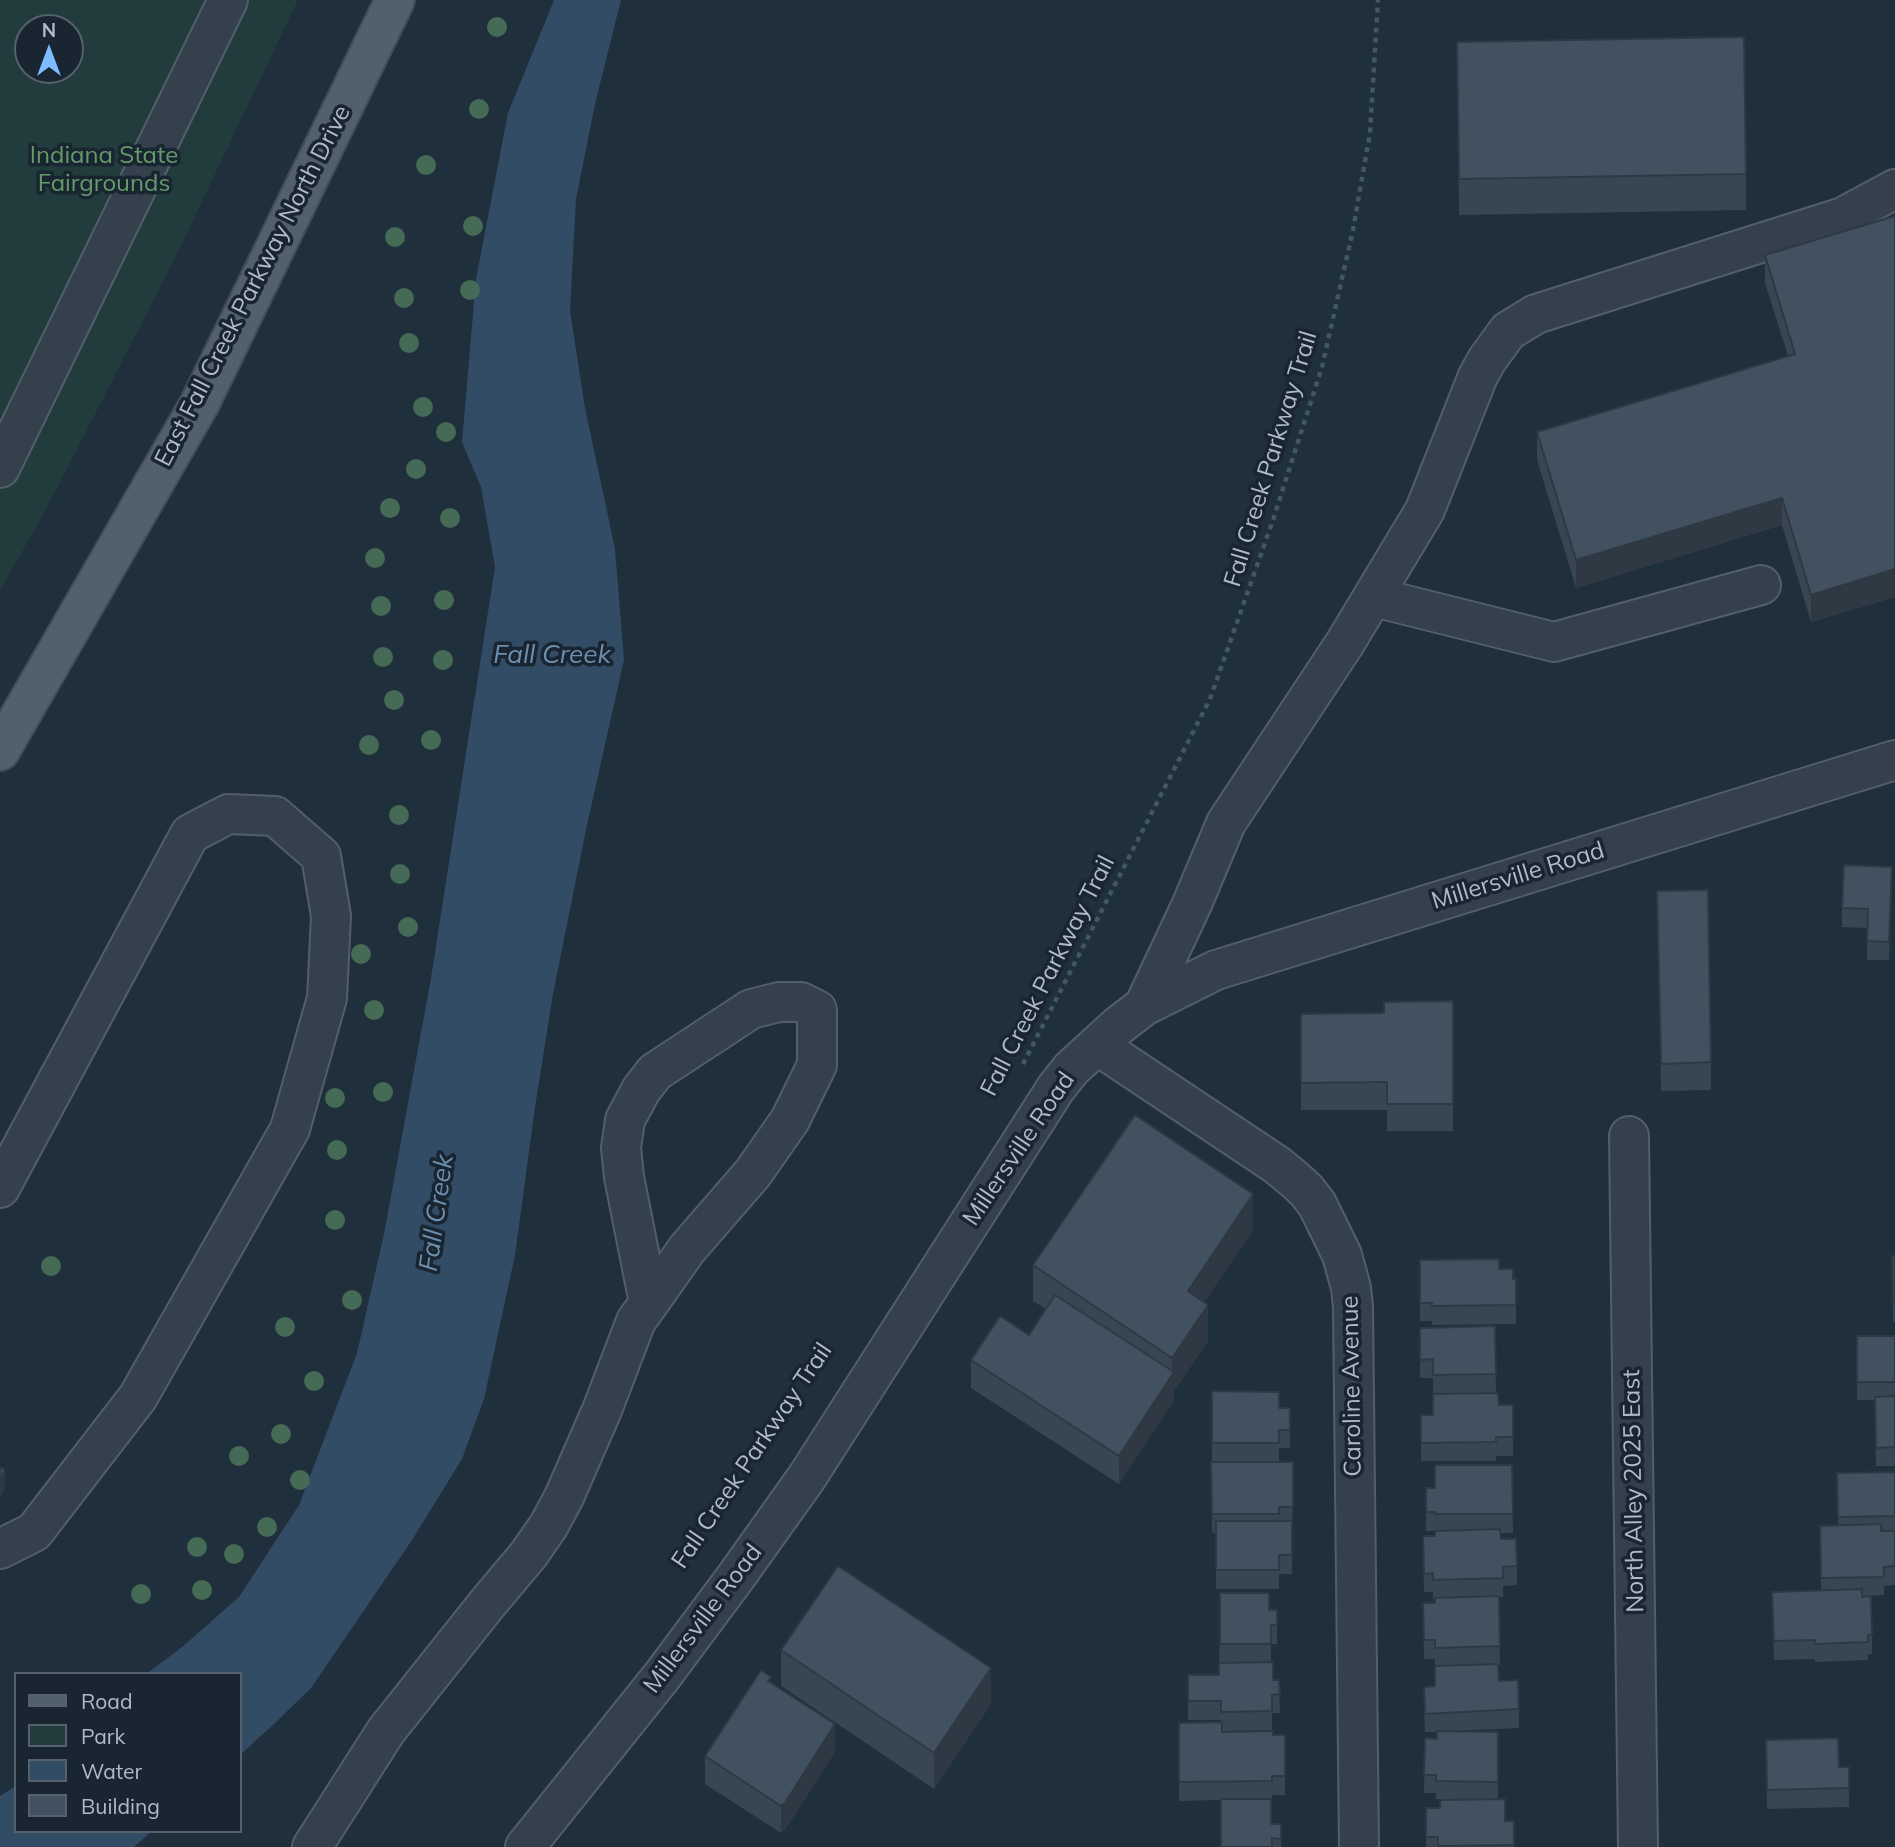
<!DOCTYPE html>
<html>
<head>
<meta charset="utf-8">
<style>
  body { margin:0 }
  #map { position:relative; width:1895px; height:1847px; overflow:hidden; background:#202f3c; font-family:Mulish,sans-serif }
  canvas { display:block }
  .legend { position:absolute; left:14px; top:1672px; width:228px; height:161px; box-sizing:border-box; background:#192530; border:2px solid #55616d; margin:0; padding:9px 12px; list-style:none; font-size:21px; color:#afbbc8 }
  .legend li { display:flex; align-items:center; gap:14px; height:35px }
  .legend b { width:35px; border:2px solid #55616d }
  .north { position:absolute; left:14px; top:14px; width:70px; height:70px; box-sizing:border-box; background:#192530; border:2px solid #55616d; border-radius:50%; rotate:0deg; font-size:19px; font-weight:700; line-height:28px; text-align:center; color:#afbbc8 }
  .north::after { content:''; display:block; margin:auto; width:24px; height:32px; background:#7dbcff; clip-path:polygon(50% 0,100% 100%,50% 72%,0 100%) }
</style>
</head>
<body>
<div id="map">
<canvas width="1895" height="1847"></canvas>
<ul class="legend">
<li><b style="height:9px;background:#525f6c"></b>Road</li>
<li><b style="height:19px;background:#223c3d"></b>Park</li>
<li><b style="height:19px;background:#324c65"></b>Water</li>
<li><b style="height:19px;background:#415160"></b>Building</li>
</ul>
<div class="north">N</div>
</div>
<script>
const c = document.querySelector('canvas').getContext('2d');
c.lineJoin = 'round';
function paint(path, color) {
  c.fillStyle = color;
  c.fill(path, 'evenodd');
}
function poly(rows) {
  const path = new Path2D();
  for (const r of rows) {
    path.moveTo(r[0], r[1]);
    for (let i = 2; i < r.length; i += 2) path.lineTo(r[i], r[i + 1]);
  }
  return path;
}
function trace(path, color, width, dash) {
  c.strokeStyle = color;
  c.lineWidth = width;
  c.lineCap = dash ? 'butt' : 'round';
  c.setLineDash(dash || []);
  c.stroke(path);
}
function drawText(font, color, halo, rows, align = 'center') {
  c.font = font + ' Mulish,sans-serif';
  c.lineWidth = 7;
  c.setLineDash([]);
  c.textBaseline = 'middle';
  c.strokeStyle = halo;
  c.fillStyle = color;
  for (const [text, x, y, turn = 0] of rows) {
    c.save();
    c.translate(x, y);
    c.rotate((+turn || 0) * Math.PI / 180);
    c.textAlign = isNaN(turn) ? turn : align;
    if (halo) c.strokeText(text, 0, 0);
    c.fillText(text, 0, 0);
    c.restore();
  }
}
const green = poly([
  [0,0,298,0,175,258,52,498,0,591],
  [28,28,70,28,70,70,28,70]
]);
const water = poly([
  [554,0,621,0,595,104,576,199,570,311,585,408,615,549,624,660,587,825,553,994,535,1107,515,1255,484,1399,462,1459,412,1540,311,1688,274,1724,240,1755,240,1674,146,1674,181,1648,239,1597,299,1505,357,1353,384,1234,431,978,495,567,481,487,462,442,476,279,508,113],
  [16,1786,16,1831,152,1831,134,1847,0,1847,0,1796]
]);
const path = poly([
  [1023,1064,1210,699,1272,523,1322,367,1353,230,1370,133,1378,0]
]);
const minor = poly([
  [0,468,228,0],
  [1374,597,1554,642,1761,585],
  [1144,1006,1192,904,1226,823,1345,643,1425,510,1478,376,1487,360,1508,331,1536,314,1843,217,1895,189],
  [1097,1045,1277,1165,1294,1179,1306,1190,1317,1204,1342,1255,1351,1288,1353,1307,1359,1847],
  [1629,1136,1638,1847],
  [0,1188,190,834,228,814,275,816,321,856,331,916,327,998,290,1129,138,1397,34,1532,0,1549],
  [312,1847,386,1731,487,1604,529,1554,549,1525,564,1497,602,1410,636,1321,649,1303,687,1249,753,1173,790,1120,817,1065,817,1010,801,1002,779,1002,751,1009,655,1072,641,1090,625,1120,621,1148,624,1177,649,1303],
  [525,1847,662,1676,735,1578,807,1477,1056,1088,1071,1069,1118,1026,1144,1006,1216,970,1895,760]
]);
const major = poly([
  [0,751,200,403,395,0]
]);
const trees = [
  [497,27],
  [479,109],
  [426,165],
  [473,226],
  [395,237],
  [470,290],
  [404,298],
  [409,343],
  [423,407],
  [446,432],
  [416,469],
  [390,508],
  [450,518],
  [375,558],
  [444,600],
  [381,606],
  [383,657],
  [443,660],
  [394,700],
  [431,740],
  [369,745],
  [399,815],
  [400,874],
  [408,927],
  [361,954],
  [374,1010],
  [383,1092],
  [335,1098],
  [337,1150],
  [335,1220],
  [51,1266],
  [352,1300],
  [285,1327],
  [314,1381],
  [281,1434],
  [239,1456],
  [300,1480],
  [267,1527],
  [197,1547],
  [234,1554],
  [202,1590],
  [141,1594]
];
const wall = poly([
  [1457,42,1746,174,1746,210,1459,215],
  [1895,216,1895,597,1811,622,1782,525,1576,588,1537,460,1537,432,1788,356,1765,283,1765,255],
  [1892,885,1889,960,1867,960,1867,928,1842,927,1842,908],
  [1657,891,1711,1062,1711,1090,1661,1091],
  [1453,1001,1453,1131,1387,1131,1387,1110,1301,1110,1301,1014,1384,1013],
  [1253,1230,1204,1302,1208,1341,1174,1391,1174,1400,1119,1484,971,1388,971,1360,1029,1335,1046,1309,1033,1301,1033,1265],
  [1892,1256,1895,1256,1895,1322,1893,1322],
  [1420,1260,1499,1269,1513,1279,1516,1279,1516,1324,1432,1325,1432,1321,1420,1321],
  [1495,1326,1496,1393,1433,1394,1433,1378,1420,1378,1420,1328],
  [1857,1336,1895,1336,1895,1466,1876,1466,1875,1400,1857,1400],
  [1212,1391,1279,1408,1290,1408,1290,1448,1279,1448,1279,1462,1293,1462,1292,1574,1279,1574,1279,1589,1216,1589,1216,1533,1212,1533],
  [1499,1405,1513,1405,1513,1456,1496,1456,1496,1461,1421,1461,1421,1415,1433,1415],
  [1512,1465,1513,1533,1501,1533,1501,1539,1517,1566,1517,1585,1503,1586,1503,1597,1499,1597,1500,1665,1498,1665,1499,1681,1519,1709,1519,1728,1451,1731,1498,1732,1498,1799,1505,1821,1514,1821,1514,1847,1426,1847,1426,1808,1440,1808,1447,1800,1436,1799,1436,1793,1424,1793,1425,1738,1437,1739,1437,1732,1425,1732,1424,1705,1424,1687,1435,1686,1435,1659,1424,1659,1423,1603,1435,1603,1435,1599,1433,1599,1433,1592,1424,1592,1423,1536,1435,1536,1435,1531,1426,1531,1426,1488,1435,1488],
  [1895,1472,1895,1585,1884,1586,1884,1595,1862,1596,1872,1635,1872,1654,1868,1654,1868,1660,1815,1662,1815,1659,1774,1660,1772,1592,1821,1590,1820,1526,1838,1525,1837,1473],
  [1220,1593,1269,1610,1277,1610,1277,1644,1271,1644,1271,1662,1273,1680,1279,1680,1280,1713,1272,1713,1272,1730,1222,1731,1222,1732,1285,1735,1285,1795,1272,1795,1272,1800,1271,1800,1271,1824,1281,1824,1281,1847,1221,1847,1221,1800,1179,1801,1179,1742,1221,1722,1221,1720,1188,1720,1188,1675,1219,1675],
  [781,1650,991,1704,934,1789,781,1686],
  [771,1683,835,1752,785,1830,781,1833,705,1784,705,1756],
  [1766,1740,1839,1767,1849,1767,1849,1807,1767,1809]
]);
const shadedWall = poly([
  [1782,498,1782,525,1576,588,1576,560],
  [1895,569,1895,597,1811,622,1811,595],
  [1892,867,1892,885,1889,960,1889,942],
  [1253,1194,1253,1230,1188,1327,1188,1291],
  [1208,1305,1208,1341,1174,1391,1174,1400,1119,1484,1119,1456,1172,1375,1172,1358],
  [5,1470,5,1488,0,1497,0,1478],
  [991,1668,991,1704,934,1789,934,1753],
  [835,1724,835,1752,785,1830,781,1833,781,1806]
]);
const building = poly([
  [1744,37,1746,174,1459,179,1457,42,1744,37],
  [1895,216,1895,569,1811,595,1782,498,1576,560,1537,432,1795,354,1765,255,1895,216],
  [1844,865,1892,867,1889,942,1867,941,1868,909,1842,908,1844,865],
  [1708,890,1711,1062,1661,1064,1657,891,1708,890],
  [1453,1001,1453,1104,1387,1104,1387,1082,1301,1083,1301,1014,1384,1013,1384,1002,1453,1001],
  [1135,1115,1253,1194,1188,1291,1208,1305,1172,1358,1033,1265,1135,1115],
  [1892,1256,1895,1256,1895,1304,1893,1304,1892,1256],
  [1499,1259,1499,1269,1513,1269,1513,1279,1516,1279,1516,1305,1432,1306,1432,1303,1420,1303,1420,1260,1499,1259],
  [1055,1295,1174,1372,1119,1456,971,1360,1000,1316,1029,1335,1055,1295],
  [1495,1326,1496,1374,1433,1375,1433,1359,1420,1360,1420,1328,1495,1326],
  [1857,1336,1895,1336,1895,1382,1857,1382,1857,1336],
  [1212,1391,1279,1392,1279,1408,1290,1408,1290,1430,1279,1430,1279,1443,1212,1443,1212,1391],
  [1498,1393,1499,1405,1513,1405,1513,1437,1496,1437,1496,1442,1421,1443,1421,1415,1433,1415,1433,1394,1498,1393],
  [1895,1396,1895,1447,1876,1448,1875,1397,1895,1396],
  [1211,1462,1293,1462,1293,1507,1279,1507,1279,1514,1212,1514,1211,1462],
  [1435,1465,1512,1465,1513,1514,1435,1514,1435,1512,1426,1512,1426,1488,1435,1488,1435,1465],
  [0,1467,5,1470,0,1478,0,1467],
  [1895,1472,1895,1516,1838,1517,1837,1473,1895,1472],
  [1216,1521,1292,1521,1292,1555,1279,1555,1279,1570,1216,1570,1216,1521],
  [1881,1524,1881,1531,1895,1531,1895,1566,1884,1567,1884,1577,1821,1578,1820,1526,1881,1524],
  [1500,1529,1501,1539,1516,1539,1517,1566,1503,1567,1503,1578,1433,1580,1433,1573,1424,1574,1423,1536,1435,1536,1435,1531,1500,1529],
  [838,1566,991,1668,934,1753,781,1650,838,1566],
  [1862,1589,1862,1597,1871,1596,1872,1635,1868,1635,1868,1642,1815,1644,1815,1640,1774,1641,1772,1592,1862,1589],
  [1220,1593,1269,1593,1269,1610,1277,1610,1277,1625,1271,1625,1271,1644,1220,1644,1220,1593],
  [1499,1596,1500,1646,1435,1648,1435,1640,1424,1640,1423,1603,1435,1603,1435,1598,1499,1596],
  [1273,1662,1273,1680,1279,1680,1280,1694,1272,1695,1272,1711,1221,1712,1221,1701,1188,1701,1188,1675,1219,1675,1219,1663,1273,1662],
  [1498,1664,1499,1681,1518,1680,1519,1709,1425,1714,1424,1687,1435,1686,1435,1666,1498,1664],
  [761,1670,771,1677,768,1681,835,1724,785,1803,781,1806,705,1756,761,1670],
  [1222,1722,1222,1732,1273,1731,1273,1735,1285,1735,1285,1776,1272,1776,1272,1781,1179,1782,1179,1723,1222,1722],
  [1437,1731,1498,1732,1498,1782,1436,1781,1436,1775,1424,1775,1425,1738,1437,1739,1437,1731],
  [1838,1738,1839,1767,1849,1767,1849,1788,1767,1790,1766,1740,1838,1738],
  [1221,1799,1271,1799,1271,1824,1281,1824,1281,1839,1272,1838,1272,1847,1221,1847,1221,1799],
  [1505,1799,1505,1821,1514,1821,1514,1845,1438,1846,1438,1837,1426,1837,1426,1808,1440,1808,1440,1800,1505,1799]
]);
const parkNames = [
  ["Indiana State",104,156],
  ["Fairgrounds",104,184]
];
const streetNames = [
  ["East Fall Creek Parkway North Drive",253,286,-63],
  ["Fall Creek Parkway Trail",1271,459,-73],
  ["Millersville Road",1518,876,-17],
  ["Fall Creek Parkway Trail",1048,976,-63],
  ["Millersville Road",1019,1149,-56],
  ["Caroline Avenue",1352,1386,-91],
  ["Fall Creek Parkway Trail",752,1456,-56],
  ["North Alley 2025 East",1634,1491,-91],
  ["Millersville Road",703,1619,-53]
];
const waterNames = [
  ["Fall Creek",552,655],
  ["Fall Creek",437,1213,-82]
];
paint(green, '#223c3d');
paint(water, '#324c65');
trace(minor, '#525e6a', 42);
trace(major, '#404c58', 42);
trace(path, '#40595a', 4.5, [5, 5]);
trace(minor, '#34404c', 38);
trace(major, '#525f6c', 38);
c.fillStyle = '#456a56';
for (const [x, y] of trees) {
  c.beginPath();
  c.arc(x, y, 10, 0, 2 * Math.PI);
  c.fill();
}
paint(wall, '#384653');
paint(shadedWall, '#2e3943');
paint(building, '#415160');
trace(building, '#2e3943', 2);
drawText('24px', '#649b6b', '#192530', parkNames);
drawText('24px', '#afbbc8', '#192530', streetNames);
drawText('italic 26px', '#6d8fae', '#192530', waterNames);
</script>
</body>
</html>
